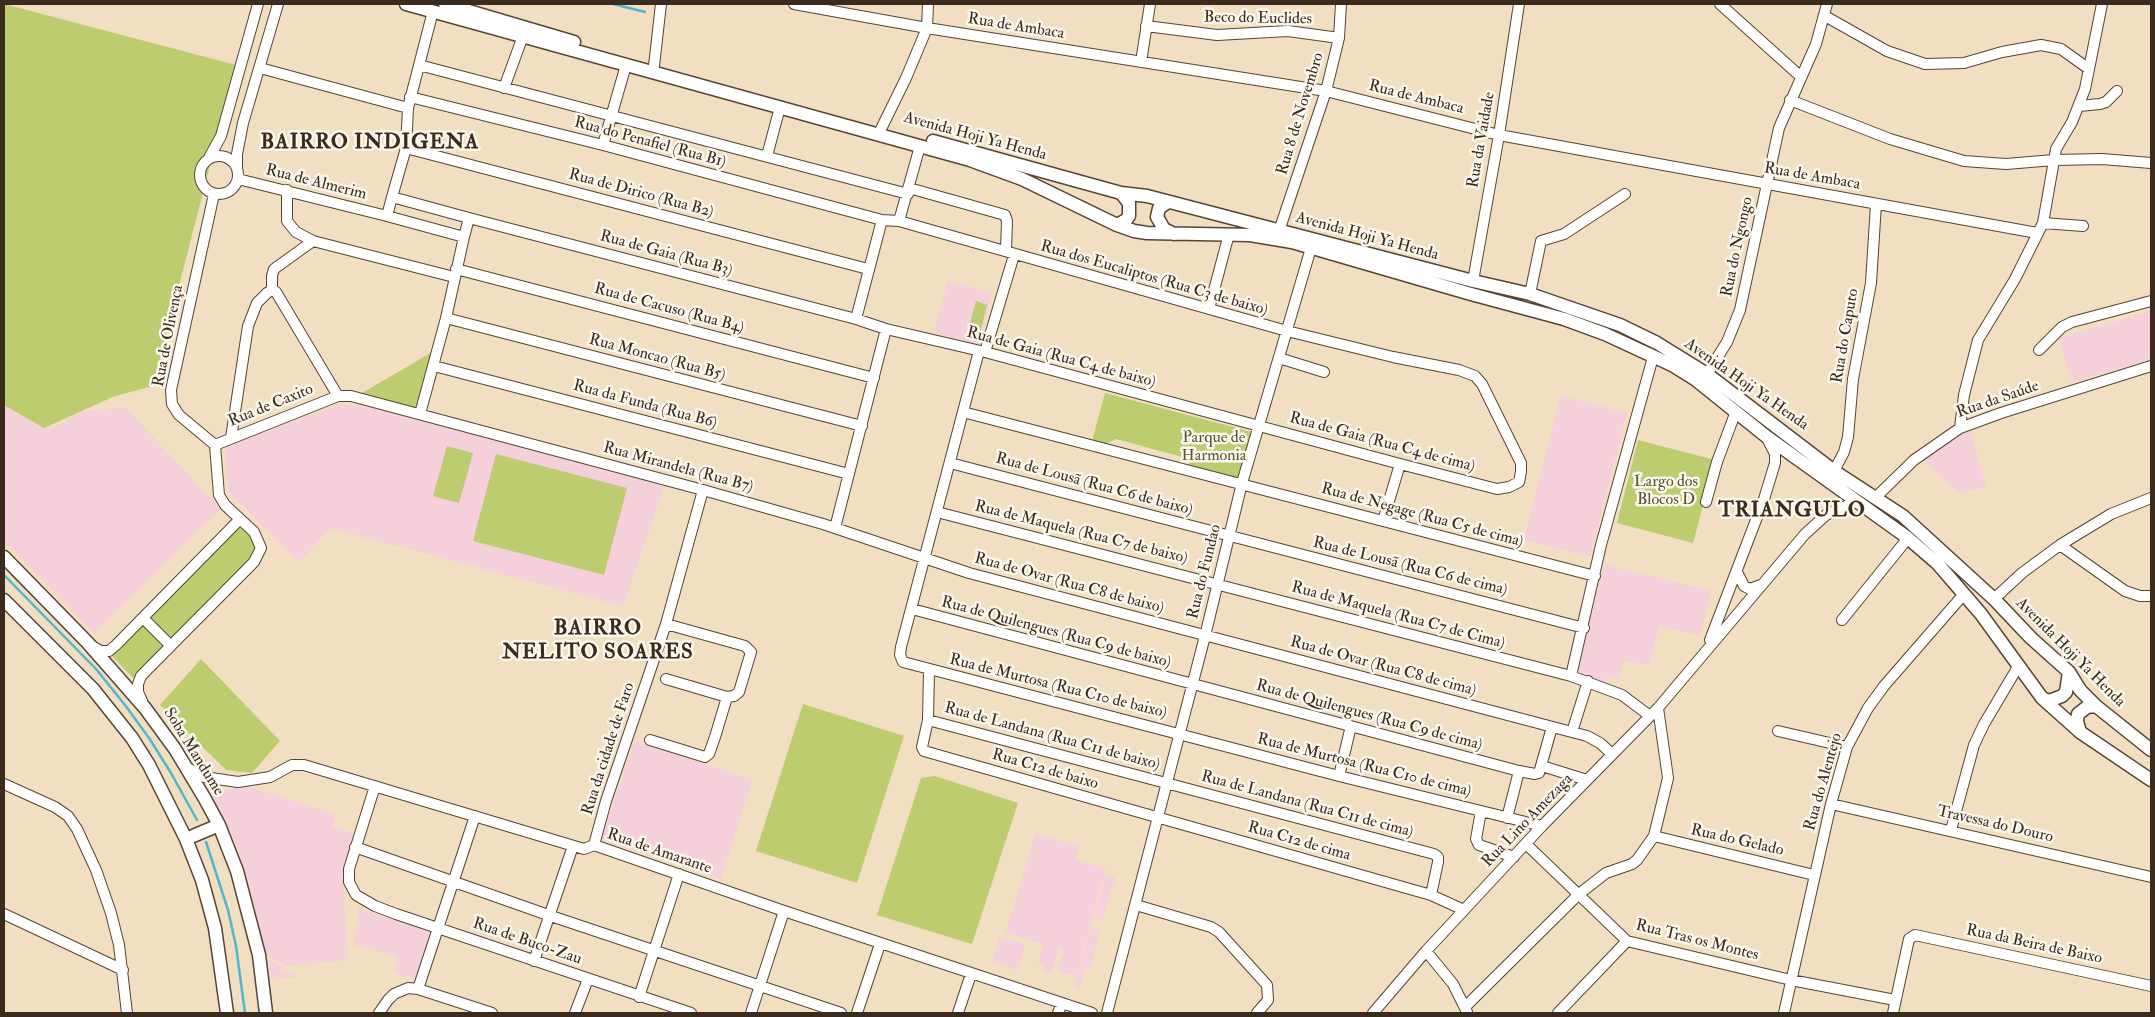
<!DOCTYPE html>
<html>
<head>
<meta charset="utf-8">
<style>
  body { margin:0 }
  #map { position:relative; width:2155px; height:1017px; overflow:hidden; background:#f2dec0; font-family:"IM FELL Double Pica",serif }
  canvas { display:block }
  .frame { position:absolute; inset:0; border:5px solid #3b2a1e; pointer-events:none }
</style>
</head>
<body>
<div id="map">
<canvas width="2155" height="1017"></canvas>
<div class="frame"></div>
</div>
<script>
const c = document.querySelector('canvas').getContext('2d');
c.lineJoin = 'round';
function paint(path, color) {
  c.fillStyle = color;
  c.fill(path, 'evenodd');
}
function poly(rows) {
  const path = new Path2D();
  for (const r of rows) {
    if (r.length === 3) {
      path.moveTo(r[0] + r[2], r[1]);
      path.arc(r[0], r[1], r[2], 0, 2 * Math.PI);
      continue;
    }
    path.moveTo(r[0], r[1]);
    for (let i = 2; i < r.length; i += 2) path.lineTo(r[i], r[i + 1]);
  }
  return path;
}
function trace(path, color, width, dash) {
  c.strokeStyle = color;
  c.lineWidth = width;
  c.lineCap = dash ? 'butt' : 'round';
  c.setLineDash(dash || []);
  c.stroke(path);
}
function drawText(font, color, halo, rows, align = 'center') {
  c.font = font + ' "IM FELL Double Pica",serif';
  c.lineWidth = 5;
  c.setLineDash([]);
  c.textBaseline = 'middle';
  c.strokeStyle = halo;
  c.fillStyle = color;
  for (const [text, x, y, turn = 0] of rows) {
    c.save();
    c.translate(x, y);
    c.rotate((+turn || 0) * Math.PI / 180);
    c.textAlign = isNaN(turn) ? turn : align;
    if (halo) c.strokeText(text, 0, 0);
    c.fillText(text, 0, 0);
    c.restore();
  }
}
const built = poly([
  [948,281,992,293,979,344,934,333],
  [2151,311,2151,359,2072,382,2059,338],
  [1561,396,1627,413,1590,557,1524,540],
  [341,404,372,408,664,486,623,606,330,528,299,562,228,491,225,447],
  [4,405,50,430,85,410,126,408,221,509,94,633,4,541],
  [1970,429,1986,487,1960,493,1921,458],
  [1604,565,1711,591,1700,636,1659,626,1649,665,1624,661,1618,679,1607,676,1605,684,1593,681,1595,678,1579,674,1581,670,1577,668],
  [635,741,752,780,721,879,601,839],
  [247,786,336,815,332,826,354,834,343,882,348,960,286,966,264,954,249,880,233,835,209,793],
  [1035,834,1079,846,1076,860,1106,869,1076,976,1058,971,1064,949,1059,948,1052,973,1042,970,1044,965,1038,963,1044,944,1006,933],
  [1106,875,1115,877,1102,920,1094,918],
  [358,908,430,931,416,980,395,972,398,956,354,945],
  [1091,927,1100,929,1090,968,1085,967,1079,989,1074,988],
  [1000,937,1025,945,1017,970,992,962],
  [266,959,283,966,280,973,295,972,296,977,272,979]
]);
const green = poly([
  [4,4,236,65,153,386,115,396,44,428,4,405],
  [976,301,987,305,980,333,968,330],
  [434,351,416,409,362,393],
  [1105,393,1252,432,1239,480,1188,467,1190,459,1116,439,1105,444,1092,441],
  [1638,440,1715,460,1693,543,1617,523],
  [447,446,473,453,459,503,433,496],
  [496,454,627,488,604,575,473,541],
  [239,526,248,534,253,542,255,551,252,560,172,641,149,619],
  [143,624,166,647,134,679,112,656],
  [201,659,280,741,252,773,226,770,160,705],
  [803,704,904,736,857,883,756,851],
  [935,776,1018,803,972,944,877,915,921,778]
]);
const stream = poly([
  [613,4,645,12],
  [4,575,96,669,125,705,149,738,171,773,197,820],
  [206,842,228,910,236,946,245,1013]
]);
const minor = poly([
  [794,4,927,28,1326,91,1499,135,2037,233],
  [1720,4,1800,76],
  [1825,16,1887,51,1925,64,1964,63,2002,52,2041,45,2061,49,2089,69],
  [1146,26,1217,35,1288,31,1339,38],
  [1141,62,1150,4],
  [419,65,908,194],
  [654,66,661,4],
  [260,68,408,108],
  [504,88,523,36],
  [410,97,603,145,882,220,899,221,1287,331,1393,357,1459,370,1475,376,1482,384,1521,463,1521,472,1519,482,1509,487,1497,489,1400,464,985,352,886,329,856,319,469,218],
  [1790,100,1890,139,1964,161,2006,164,2054,160,2102,159,2151,163],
  [2079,106,2100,104,2106,102,2117,91],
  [881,129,906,78,927,28,928,4],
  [603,145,626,65],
  [406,148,868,269],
  [219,175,19],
  [767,156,780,107],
  [209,158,221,136,258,4],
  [237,168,237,154,243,123,278,4],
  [238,179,387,216],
  [909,188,1005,215,1007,221,1006,251],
  [287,190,287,221,296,232,313,241],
  [392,197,469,218,464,237,387,216,392,197,406,148,408,108,433,11],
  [899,221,920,146],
  [2043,223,2083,226],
  [1279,231,1326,91,1339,38,1341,4],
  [456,269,874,378],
  [1473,281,1499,135,1519,4],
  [272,290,272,276,274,269,313,241,454,277],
  [272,290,276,292,338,396],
  [1530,294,1541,241,1564,234,1625,194],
  [1209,309,1229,234],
  [446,318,862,426],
  [856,319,882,220],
  [2039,350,2062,327,2072,322,2151,301],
  [979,351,901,647,900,655,903,662,1339,776,1542,826],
  [985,352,1014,255],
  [1279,358,1324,372],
  [434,366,849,474],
  [1707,374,1727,342,1740,310,1779,128,1816,44,1827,4],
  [963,412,1595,576],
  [420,414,446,318,464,237],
  [1960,428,1964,395,1978,340,2015,279,2043,223,2056,149,2072,122,2085,89,2102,4],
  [231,438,248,326,257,303,267,293,272,290],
  [215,445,338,396,351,396,703,490,823,524,969,573,1587,736,1600,743,1612,754],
  [950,463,1584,628],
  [1834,471,1844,452,1848,437,1853,379,1871,283,1876,204],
  [1875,498,1914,460,1960,428,2001,413,2151,366],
  [1706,502,1717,462,1736,411],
  [937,512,1571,676,1622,695,1650,716],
  [1383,521,1400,464],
  [835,528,886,329],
  [2060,545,2125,591,2140,596,2151,596],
  [1737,572,1744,586,1750,589,1761,585],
  [1994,599,2022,573,2060,545,2111,514,2151,498],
  [912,609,1519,771,1535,774,1539,773,1552,727],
  [143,618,171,646],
  [1842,620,1908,538],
  [666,624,745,646,751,652,739,692,734,696,727,697,666,679],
  [1710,640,1764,499,1775,463,1775,454,1767,438],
  [92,646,101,651,109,651,116,645,240,519],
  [929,669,928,720,922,747,924,751,1431,895,1464,910],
  [1571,676,1601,545,1653,357],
  [142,701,138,692,138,684,141,676,254,562,261,548,254,532,225,505,219,495,215,445,179,415,172,404,171,390,214,194],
  [928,720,1434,854,1438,857,1438,862,1431,895],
  [1778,731,1847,747],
  [1572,732,1588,681],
  [650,740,705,757,709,754,715,737,727,697],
  [1542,766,1587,780],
  [186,767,204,777,238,782,270,777,292,765,304,765,584,849,594,845,784,911,1092,1013],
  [1339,776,1351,726],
  [4,784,55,807,68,816,77,829,96,870,111,913,119,945,127,1013],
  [375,786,349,869,349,882,356,895,375,906,396,914,691,1013],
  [1831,804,2151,877],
  [1481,811,1476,839,1479,845,1514,857],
  [1507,818,1519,771],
  [1951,830,1974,745,1984,724,2019,665],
  [1654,836,1814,875],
  [1526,844,1627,941,1791,980,1895,1000],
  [594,845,606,801,666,624,703,490],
  [355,847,551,916,841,1013],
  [1136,905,1211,927,1219,932,1267,985,1268,1000,1257,1013],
  [4,914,123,970],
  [1426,951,1453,984,1467,1012],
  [534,961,573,846],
  [418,989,475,816],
  [639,997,679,874],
  [1465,1007,1579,894,1606,873,1632,864,1637,860,1654,836,1668,778,1658,708],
  [379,1013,388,1000,394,994,408,988,418,989,492,1013],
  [575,1013,588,979],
  [751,1013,784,911],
  [857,1013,880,944],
  [958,1013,971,974],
  [1058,1013,1062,1003],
  [1107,1013,1205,636,1242,483,1311,248],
  [1373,1013,1426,951,1542,826,1658,708,1805,534,1826,515,1857,501],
  [1558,1013,1627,941],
  [1784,1013,1831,804,1847,747,1868,708,1884,686,1964,594],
  [1893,1013,1909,939,1915,935,2151,986]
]);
const major = poly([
  [406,4,970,160,1022,179,1117,225,1134,231,1147,233,1250,235,1292,242,1471,294,1564,319,1605,334,1672,365,1696,380,1767,437,1908,538,1938,564,1981,614,2042,698,2080,732,2151,780],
  [445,4,574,42],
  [933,141,1121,193,1147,196,1473,281,1530,294,1620,325,1657,343,1707,374,1834,471,1903,516,1994,599,2031,638,2069,672,2080,690,2096,706,2151,750],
  [1168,202,1159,208,1157,217,1164,229,1174,234],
  [1117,225,1126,220,1129,216,1129,203,1121,193],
  [4,557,87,642,145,708,175,749,205,799,219,825,237,871,259,955,266,1013],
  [4,600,93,689,132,738,149,765,186,839,202,880,215,928,227,1013],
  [2042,698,2049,701,2062,696,2066,692,2069,672],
  [2080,732,2077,721,2078,714,2087,707,2096,706],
  [186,839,219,825]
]);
const streetNames = [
  ["Beco do Euclides",1258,19,1],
  ["Rua de Ambaca",1016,27,9],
  ["Rua de Ambaca",1416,98,14],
  ["Rua 8 de Novembro",1301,114,-73],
  ["Avenida Hoji Ya Henda",975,137,15],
  ["Rua da Vaidade",1482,140,-80],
  ["Rua do Penafiel (Rua B1)",650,143,15],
  ["Rua de Ambaca",1812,177,10],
  ["Rua de Almerim",316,183,14],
  ["Rua de Dirico (Rua B2)",641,194,15],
  ["Avenida Hoji Ya Henda",1367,237,15],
  ["Rua do Ngongo",1738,247,-78],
  ["Rua de Gaia (Rua B3)",666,254,15],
  ["Rua dos Eucaliptos (Rua C3 de baixo)",1154,279,16],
  ["Rua de Cacuso (Rua B4)",669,309,15],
  ["Rua de Olivença",169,336,-79],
  ["Rua do Caputo",1846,336,-80],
  ["Rua Moncao (Rua B5)",657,358,15],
  ["Rua de Gaia (Rua C4 de baixo)",1061,358,15],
  ["Avenida Hoji Ya Henda",1746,385,35],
  ["Rua da Saúde",1998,400,-19],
  ["Rua da Funda (Rua B6)",645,405,15],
  ["Rua de Caxito",271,406,-22],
  ["Rua de Gaia (Rua C4 de cima)",1382,443,15],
  ["Rua Mirandela (Rua B7)",678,468,15],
  ["Rua de Lousã (Rua C6 de baixo)",1094,485,15],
  ["Rua de Negage (Rua C5 de cima)",1422,516,15],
  ["Rua de Maquela (Rua C7 de baixo)",1081,533,14],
  ["Rua de Lousã (Rua C6 de cima)",1410,567,14],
  ["Rua do Fundao",1205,572,-76],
  ["Rua de Ovar (Rua C8 de baixo)",1069,584,15],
  ["Rua de Maquela (Rua C7 de Cima)",1398,616,15],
  ["Rua de Quilengues (Rua C9 de baixo)",1056,633,15],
  ["Avenida Hoji Ya Henda",2070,653,45],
  ["Rua de Ovar (Rua C8 de cima)",1383,667,15],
  ["Rua de Murtosa (Rua C10 de baixo)",1058,687,14],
  ["Rua de Quilengues (Rua C9 de cima)",1369,716,15],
  ["Rua de Landana (Rua C11 de baixo)",1052,737,15],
  ["Rua da cidade de Faro",609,749,-72],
  ["Soba Mandume",193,752,58],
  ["Rua de Murtosa (Rua C10 de cima)",1364,766,14],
  ["Rua C12 de baixo",1045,770,16],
  ["Rua do Alentejo",1824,782,-74],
  ["Rua de Landana (Rua C11 de cima)",1307,805,15],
  ["Rua Lino Amezaga",1528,821,-46],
  ["Travessa do Douro",1995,825,13],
  ["Rua do Gelado",1737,841,13],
  ["Rua C12 de cima",1299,842,16],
  ["Rua de Amarante",659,852,19],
  ["Rua Tras os Montes",1697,941,14],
  ["Rua de Buco-Zau",527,942,19],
  ["Rua da Beira de Baixo",2034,945,12]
];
const parkNames = [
  ["Parque de",1214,439],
  ["Harmonia",1214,457],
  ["Largo dos",1666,483],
  ["Blocos D",1666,501]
];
const districtNames = [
  ["BAIRRO INDIGENA",370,143],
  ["TRIANGULO",1792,511],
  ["BAIRRO",598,629],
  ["NELITO SOARES",598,653]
];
paint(built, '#f5cfda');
paint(green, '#bccc6f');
trace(stream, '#51b6cf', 2.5);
trace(minor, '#564536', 12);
trace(major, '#564536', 15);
trace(minor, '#fff', 10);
trace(major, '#fff', 12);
drawText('16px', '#3b2a1e', '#fbf7ec', streetNames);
drawText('16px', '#5b5232', '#fbf7ec', parkNames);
c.letterSpacing = '1px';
drawText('bold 21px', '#3b2a1e', '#fbf7ec', districtNames);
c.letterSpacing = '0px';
</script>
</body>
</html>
